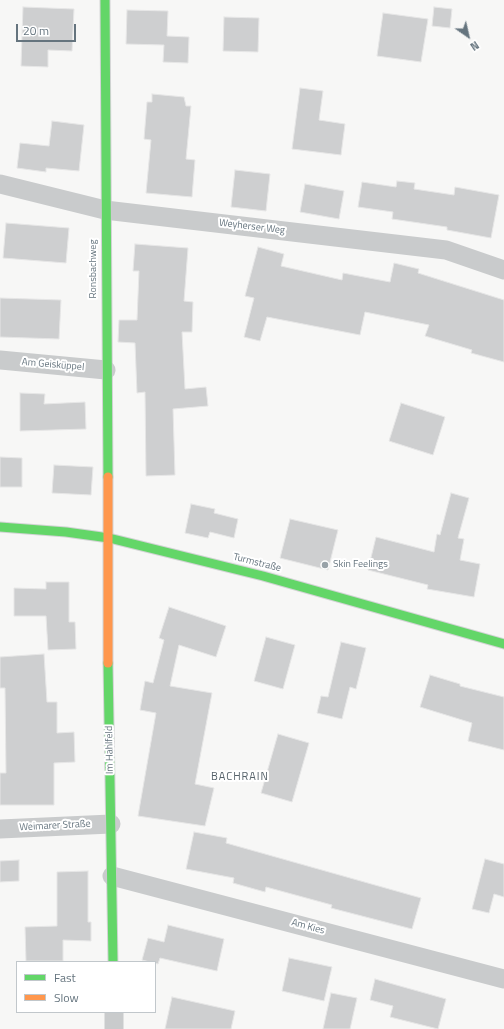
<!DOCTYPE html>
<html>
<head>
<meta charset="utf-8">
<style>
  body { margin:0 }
  #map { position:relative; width:504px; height:1029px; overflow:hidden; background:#f7f7f6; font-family:"Titillium Web",sans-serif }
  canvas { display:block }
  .legend { position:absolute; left:16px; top:961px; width:140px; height:52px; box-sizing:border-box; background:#fff; border:1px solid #c1c7cb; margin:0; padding:5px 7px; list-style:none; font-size:12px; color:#65747e }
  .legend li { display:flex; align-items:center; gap:8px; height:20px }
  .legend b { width:20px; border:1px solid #c1c7cb }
  .north { position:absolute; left:448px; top:16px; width:40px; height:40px; -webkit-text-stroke:3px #fff; paint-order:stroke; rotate:146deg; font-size:11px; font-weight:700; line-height:16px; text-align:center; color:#65747e }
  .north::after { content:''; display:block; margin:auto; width:14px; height:18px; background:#65747e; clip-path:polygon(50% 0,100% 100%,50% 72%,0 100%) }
  .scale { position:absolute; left:16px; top:24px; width:60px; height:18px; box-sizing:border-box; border:2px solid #65747e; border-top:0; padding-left:5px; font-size:12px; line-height:14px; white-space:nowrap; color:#65747e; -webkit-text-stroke:3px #fff; paint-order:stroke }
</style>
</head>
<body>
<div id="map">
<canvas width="504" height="1029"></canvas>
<ul class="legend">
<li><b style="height:5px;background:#63d668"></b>Fast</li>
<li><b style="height:5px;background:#ff974d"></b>Slow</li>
</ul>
<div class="north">N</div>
<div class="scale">20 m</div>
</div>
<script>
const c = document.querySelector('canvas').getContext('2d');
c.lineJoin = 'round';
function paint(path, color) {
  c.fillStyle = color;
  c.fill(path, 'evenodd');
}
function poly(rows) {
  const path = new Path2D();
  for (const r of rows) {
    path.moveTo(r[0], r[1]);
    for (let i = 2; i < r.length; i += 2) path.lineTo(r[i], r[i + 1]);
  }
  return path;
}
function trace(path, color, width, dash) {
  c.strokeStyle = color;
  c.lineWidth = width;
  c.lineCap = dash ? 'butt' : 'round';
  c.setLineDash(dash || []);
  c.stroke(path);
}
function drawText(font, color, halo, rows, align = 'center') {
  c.font = font + ' "Titillium Web",sans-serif';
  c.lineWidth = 4;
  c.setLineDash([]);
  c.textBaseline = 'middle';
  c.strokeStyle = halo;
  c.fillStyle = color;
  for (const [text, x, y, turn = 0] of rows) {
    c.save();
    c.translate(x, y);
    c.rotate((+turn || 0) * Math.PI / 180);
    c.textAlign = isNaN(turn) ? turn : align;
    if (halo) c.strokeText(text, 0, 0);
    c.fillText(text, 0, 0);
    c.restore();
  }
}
const building = poly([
  [23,7,74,9,72,51,48,50,48,67,21,66,23,7],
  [434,7,452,9,450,28,432,26,434,7],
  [127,10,168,11,167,36,189,37,188,63,163,62,164,45,126,44,127,10],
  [383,13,428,19,421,62,377,56,383,13],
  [224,17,259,18,258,52,223,51,224,17],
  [300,88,323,91,319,120,345,124,341,155,292,149,300,88],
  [152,94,184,97,186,106,191,106,186,159,195,160,192,197,146,193,151,140,144,139,147,102,152,102,152,94],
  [52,121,84,125,79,171,46,168,46,172,17,168,20,143,49,146,52,121],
  [235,170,270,174,266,211,231,207,235,170],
  [397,181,415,183,414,189,454,195,455,187,499,195,491,238,447,230,447,227,392,219,393,212,358,207,362,182,396,187,397,181],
  [305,184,344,191,339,219,300,212,305,184],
  [6,223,69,228,66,263,3,258,6,223],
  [135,244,188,248,184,301,193,302,192,332,182,332,185,389,206,387,208,406,173,409,175,475,146,476,145,392,137,393,135,343,118,342,119,320,137,320,139,271,133,271,135,244],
  [258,247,284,254,281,266,342,280,343,273,390,282,394,263,419,269,418,273,504,300,504,362,471,353,472,350,425,336,429,325,365,312,360,335,267,317,260,341,244,337,254,298,245,296,258,247],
  [0,298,61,300,59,339,0,337,0,298],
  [20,393,45,394,44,404,85,402,86,429,20,431,20,393],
  [401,403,445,417,433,455,389,441,401,403],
  [0,457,22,458,22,487,0,487,0,457],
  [54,465,93,467,91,495,52,493,54,465],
  [451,493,469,498,458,538,464,539,460,560,480,564,474,597,427,589,428,585,368,570,376,537,434,552,437,534,440,535,451,493],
  [191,504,215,509,214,513,238,519,234,538,210,532,208,538,185,533,191,504],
  [290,519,338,530,328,570,280,558,290,519],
  [46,582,69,582,69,622,75,622,76,649,48,650,46,616,14,616,14,588,46,589,46,582],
  [169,607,226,626,216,657,179,645,170,686,212,693,195,784,214,788,205,826,138,816,156,713,140,710,145,681,153,683,164,640,159,638,169,607],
  [266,637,295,645,283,689,254,681,266,637],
  [341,642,366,648,356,689,350,687,342,719,317,713,321,696,328,697,341,642],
  [44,654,47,702,57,702,57,733,74,732,75,762,54,763,54,805,0,805,0,773,6,773,5,688,0,688,0,657,44,654],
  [430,675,460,684,460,686,504,697,504,750,468,741,472,723,420,707,430,675],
  [278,734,309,743,292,802,261,793,278,734],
  [194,832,227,838,226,843,421,898,412,929,331,908,332,905,266,887,265,892,233,883,234,878,186,869,194,832],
  [485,859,504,864,504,897,494,894,489,913,472,909,485,859],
  [19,860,19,881,0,882,0,861,19,860],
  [88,871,88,922,91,922,91,941,63,940,63,961,26,961,25,927,57,926,57,872,88,871],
  [168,925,224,939,217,971,160,958,158,964,142,960,148,938,164,942,168,925],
  [289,958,332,967,324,1001,282,991,289,958],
  [375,979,446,999,438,1029,390,1017,393,1006,370,1000,375,979],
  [331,993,357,998,350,1029,323,1029,331,993],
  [172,997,235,1011,231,1029,165,1029,172,997]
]);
const street = poly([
  [0,184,105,210,446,250,504,270],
  [0,360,106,370],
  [0,829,111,824],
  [112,876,504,979],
  [114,1012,114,1029]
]);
const fast = poly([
  [105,0,108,477],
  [0,527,66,532,109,538,263,576,504,644],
  [108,663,113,962]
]);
const slow = poly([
  [108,477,108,663]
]);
const markers = [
  [325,565,4,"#98a2a8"]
];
const streetNames = [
  ["Weyherser Weg",252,227,7],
  ["Ronsbachweg",94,269,-90],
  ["Am Geisküppel",53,365,5],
  ["Turmstraße",257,563,14],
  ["Im Hahlfeld",110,750,-91],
  ["Weimarer Straße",55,826,-3],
  ["Am Kies",308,927,15]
];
const poiNames = [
  ["Skin Feelings",333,565]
];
const neighbourhoodNames = [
  ["BACHRAIN",240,777]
];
paint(building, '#cecfd0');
trace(building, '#e6e6e6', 1);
trace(fast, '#d2d3d4', 11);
trace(slow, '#d2d3d4', 11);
trace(street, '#c9cbcc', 19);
trace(fast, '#63d668', 9);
trace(slow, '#ff974d', 9);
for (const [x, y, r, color] of markers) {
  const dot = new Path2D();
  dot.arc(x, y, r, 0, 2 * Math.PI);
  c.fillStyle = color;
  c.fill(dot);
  trace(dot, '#fff', 1.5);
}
drawText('10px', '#65747e', '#fff', streetNames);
drawText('10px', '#65747e', '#fff', poiNames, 'left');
c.letterSpacing = '1px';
drawText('11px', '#56626a', '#fff', neighbourhoodNames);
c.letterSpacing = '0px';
</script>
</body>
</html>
